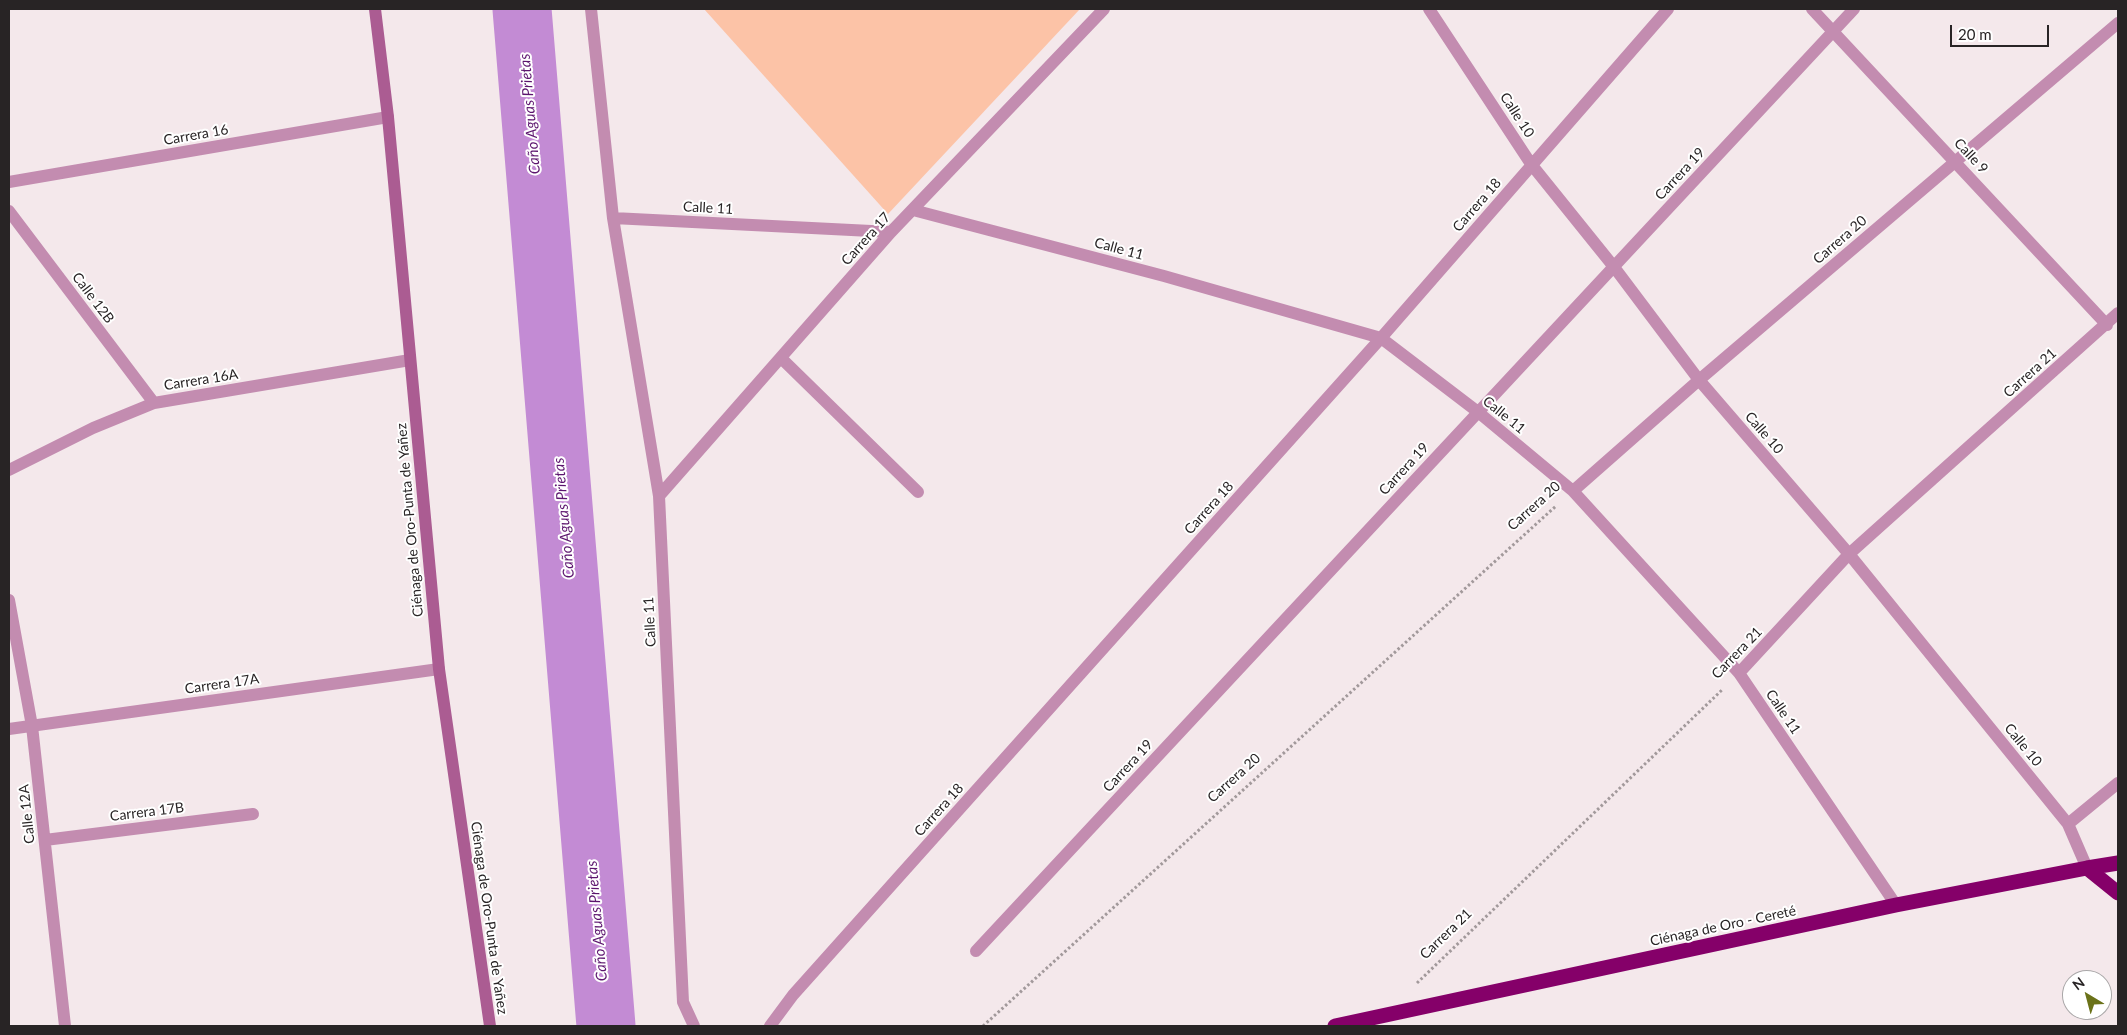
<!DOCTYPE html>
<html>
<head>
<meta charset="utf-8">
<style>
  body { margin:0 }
  #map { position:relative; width:2127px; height:1035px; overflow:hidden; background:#f4e8eb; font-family:Lato,sans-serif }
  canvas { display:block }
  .frame { position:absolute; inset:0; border:10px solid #282425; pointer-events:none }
  .north { position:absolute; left:2062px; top:970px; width:50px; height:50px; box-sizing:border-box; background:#fff; border:1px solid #a9a7a8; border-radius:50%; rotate:323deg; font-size:14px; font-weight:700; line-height:20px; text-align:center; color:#282425 }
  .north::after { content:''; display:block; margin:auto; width:18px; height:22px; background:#6b7219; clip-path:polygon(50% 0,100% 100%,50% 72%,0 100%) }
  .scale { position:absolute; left:1950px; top:25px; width:99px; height:22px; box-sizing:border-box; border:2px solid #282425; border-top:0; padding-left:6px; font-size:15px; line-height:18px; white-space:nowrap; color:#282425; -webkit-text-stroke:4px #fff; paint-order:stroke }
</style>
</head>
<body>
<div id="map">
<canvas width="2127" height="1035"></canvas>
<div class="frame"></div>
<div class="north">N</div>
<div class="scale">20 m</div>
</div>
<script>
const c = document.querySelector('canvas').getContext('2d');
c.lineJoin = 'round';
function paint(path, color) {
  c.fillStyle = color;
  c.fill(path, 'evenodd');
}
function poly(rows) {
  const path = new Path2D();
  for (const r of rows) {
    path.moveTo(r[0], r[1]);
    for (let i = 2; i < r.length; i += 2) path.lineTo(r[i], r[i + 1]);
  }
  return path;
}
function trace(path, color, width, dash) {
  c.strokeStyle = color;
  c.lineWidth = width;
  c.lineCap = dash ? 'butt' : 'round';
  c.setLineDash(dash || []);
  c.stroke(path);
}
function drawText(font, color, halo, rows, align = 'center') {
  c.font = font + ' Lato,sans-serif';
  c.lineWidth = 4;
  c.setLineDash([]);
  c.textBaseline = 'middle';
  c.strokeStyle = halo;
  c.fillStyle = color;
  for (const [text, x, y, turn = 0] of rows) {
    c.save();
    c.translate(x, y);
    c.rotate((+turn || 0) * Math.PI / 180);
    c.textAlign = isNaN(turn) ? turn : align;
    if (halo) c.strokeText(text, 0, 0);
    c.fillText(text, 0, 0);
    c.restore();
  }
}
const green = poly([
  [704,9,1080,9,888,214]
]);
const river = poly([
  [522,9,606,1026]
]);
const path = poly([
  [1417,983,1723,689],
  [983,1026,1556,506]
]);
const street = poly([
  [591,9,613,218,659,496,683,1002,694,1026],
  [1429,9,1531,164,1614,267,1699,380,1849,554,2068,824,2087,868],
  [1812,9,2107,325],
  [9,182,388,117],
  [913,210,1164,276,1381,338,1478,412,1573,491,1739,673,1896,905],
  [9,211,154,403],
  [613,218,891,232],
  [781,358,918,492],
  [9,470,93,428,154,403,410,360],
  [1573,491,1699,380,2118,23],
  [659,496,891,232,1104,9],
  [9,600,32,726,65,1026],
  [1739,673,1849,554,2118,313],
  [9,729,439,669],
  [2068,824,2118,783],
  [45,840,253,814],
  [976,951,1854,9],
  [770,1026,793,995,1381,338,1668,9]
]);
const secondary = poly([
  [375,9,388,117,439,669,490,1026]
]);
const highway = poly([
  [2087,868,2118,893],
  [1335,1026,1896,905,2087,868,2118,863]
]);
const streetNames = [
  ["Calle 10",1517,115,57],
  ["Carrera 16",196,135,-10],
  ["Calle 9",1971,156,47],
  ["Carrera 19",1680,174,-47],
  ["Carrera 18",1477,205,-49],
  ["Calle 11",708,208,3],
  ["Carrera 17",866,239,-48],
  ["Carrera 20",1840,240,-41],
  ["Calle 11",1119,249,15],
  ["Calle 12B",93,298,53],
  ["Carrera 21",2030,373,-42],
  ["Carrera 16A",201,380,-9],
  ["Calle 11",1504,415,39],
  ["Calle 10",1764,433,49],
  ["Carrera 19",1404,469,-47],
  ["Carrera 20",1534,506,-42],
  ["Carrera 18",1209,508,-48],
  ["Ciénaga de Oro-Punta de Yañez",410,520,-95],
  ["Calle 11",650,622,-93],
  ["Carrera 21",1737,653,-46],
  ["Carrera 17A",222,684,-8],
  ["Calle 11",1783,712,56],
  ["Calle 10",2023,745,51],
  ["Carrera 19",1128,766,-47],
  ["Carrera 20",1234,778,-42],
  ["Carrera 18",939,810,-48],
  ["Carrera 17B",147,812,-7],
  ["Calle 12A",27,814,-96],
  ["Ciénaga de Oro-Punta de Yañez",489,918,82],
  ["Ciénaga de Oro - Cereté",1723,926,-12],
  ["Carrera 21",1446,934,-44]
];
const waterNames = [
  ["Caño Aguas Prietas",530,114,-95],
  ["Caño Aguas Prietas",564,518,-95],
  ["Caño Aguas Prietas",597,921,-95]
];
paint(green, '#fcc3a7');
trace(river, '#c38bd4', 59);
trace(path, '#a2999b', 3, [2.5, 2.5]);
trace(street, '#c38cb0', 12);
trace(secondary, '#ab5c92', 12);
trace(highway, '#850069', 15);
drawText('14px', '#282425', '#fff', streetNames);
drawText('italic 15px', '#5c156e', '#fff', waterNames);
</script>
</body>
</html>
